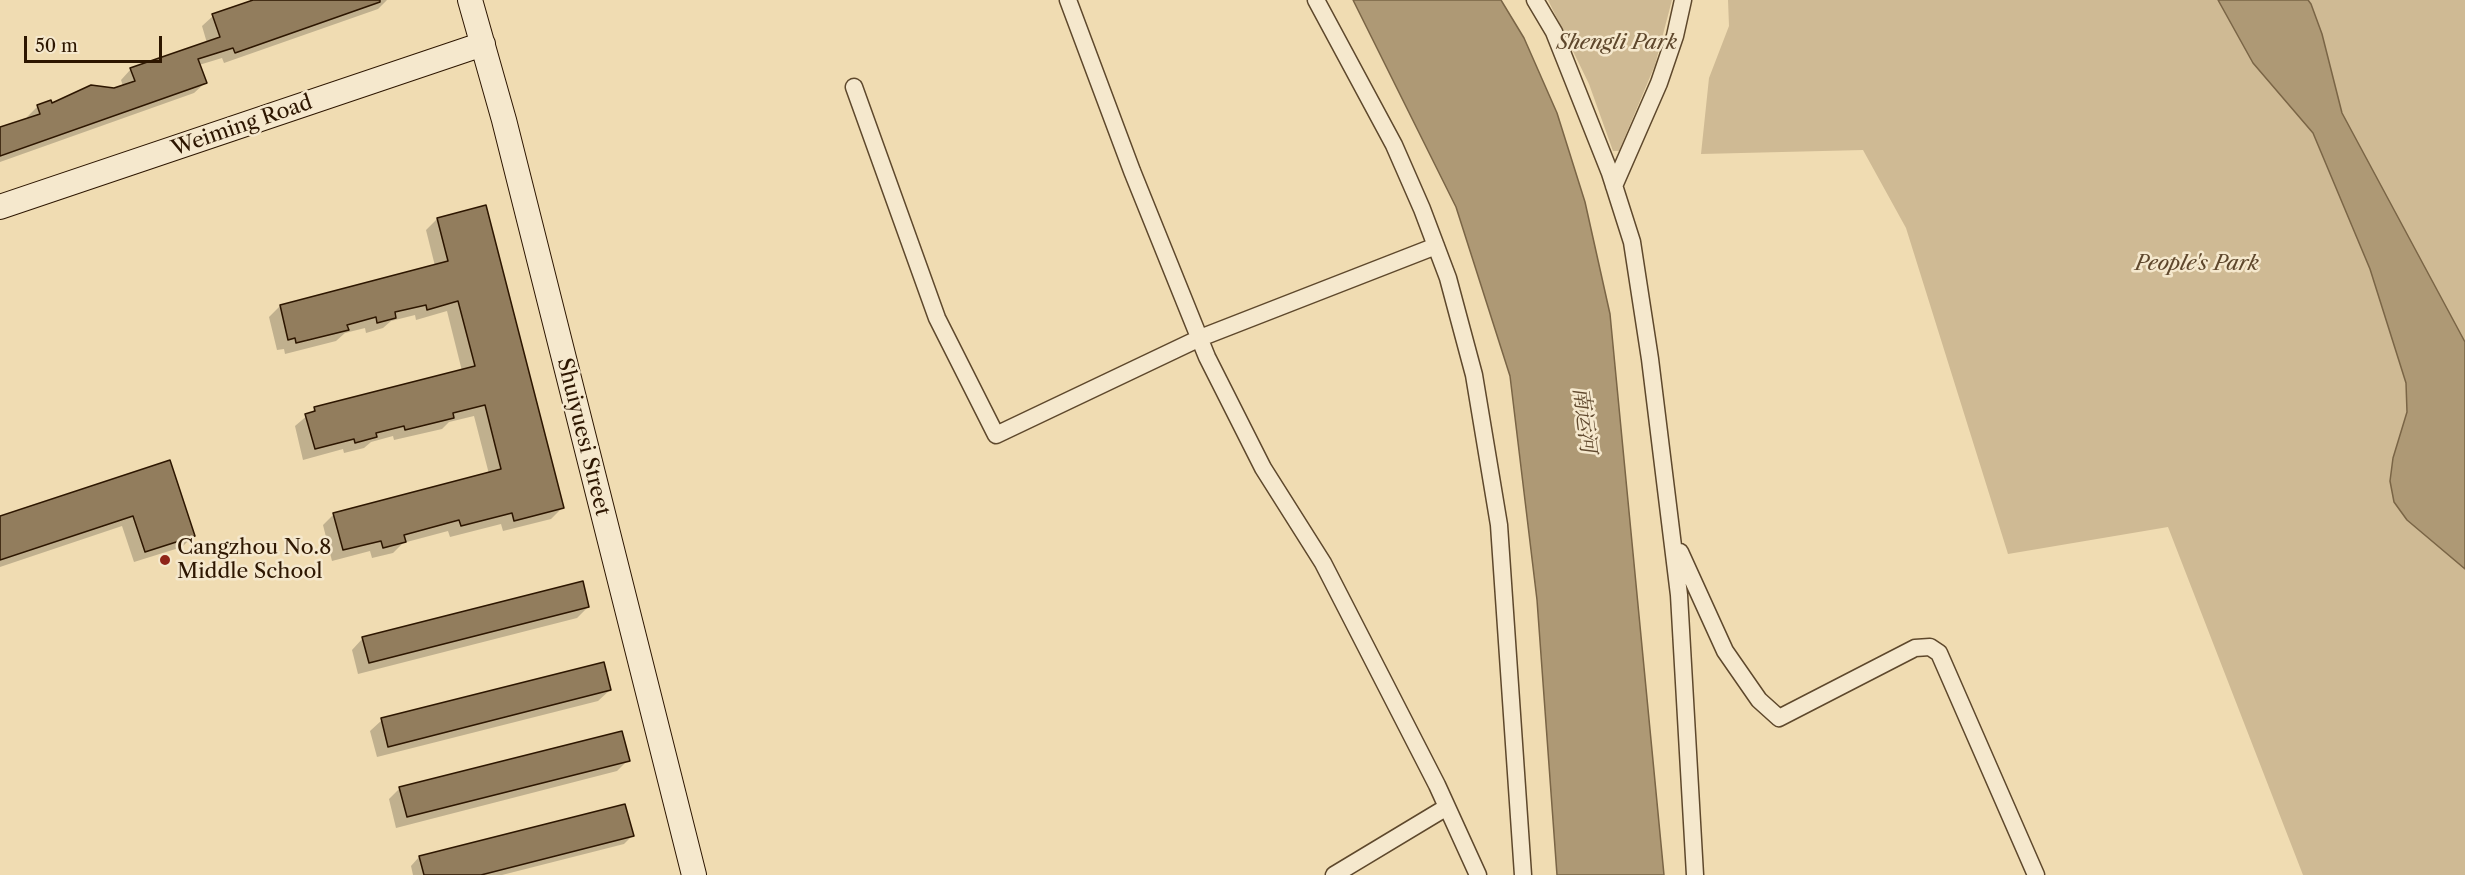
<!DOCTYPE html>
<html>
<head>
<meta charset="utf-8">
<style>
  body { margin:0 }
  #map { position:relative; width:2465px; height:875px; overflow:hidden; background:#f0dcb2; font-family:"Libre Caslon Text",serif }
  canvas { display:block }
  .scale { position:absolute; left:24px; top:36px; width:138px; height:27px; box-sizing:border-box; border:3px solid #2d1600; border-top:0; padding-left:8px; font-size:18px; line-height:21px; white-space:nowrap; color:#2d1600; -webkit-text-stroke:4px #f5e8cd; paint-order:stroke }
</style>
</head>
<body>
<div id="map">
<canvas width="2465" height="875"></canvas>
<div class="scale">50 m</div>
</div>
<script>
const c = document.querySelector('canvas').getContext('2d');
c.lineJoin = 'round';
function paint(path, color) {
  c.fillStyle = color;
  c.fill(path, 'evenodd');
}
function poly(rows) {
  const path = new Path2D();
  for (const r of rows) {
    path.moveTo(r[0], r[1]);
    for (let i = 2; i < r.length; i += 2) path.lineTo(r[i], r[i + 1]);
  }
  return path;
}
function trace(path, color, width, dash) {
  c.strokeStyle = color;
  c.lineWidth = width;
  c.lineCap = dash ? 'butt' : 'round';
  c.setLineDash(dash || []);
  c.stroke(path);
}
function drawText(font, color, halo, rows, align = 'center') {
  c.font = font + ' "Libre Caslon Text","Noto Serif SC",serif';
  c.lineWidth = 5;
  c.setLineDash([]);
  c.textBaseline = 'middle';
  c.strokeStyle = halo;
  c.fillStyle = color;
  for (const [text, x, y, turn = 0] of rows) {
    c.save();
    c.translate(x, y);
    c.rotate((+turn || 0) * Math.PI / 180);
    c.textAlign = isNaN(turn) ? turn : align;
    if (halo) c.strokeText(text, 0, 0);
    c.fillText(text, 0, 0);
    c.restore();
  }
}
const green = poly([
  [1548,0,1672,0,1655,65,1619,151,1613,151,1589,84],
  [1728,0,2465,0,2465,875,2303,875,2168,527,2008,554,1906,228,1863,150,1701,154,1709,78,1729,26]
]);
const water = poly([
  [1353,0,1501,0,1524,38,1557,113,1585,202,1610,314,1664,875,1557,875,1537,600,1510,376,1456,207,1353,0],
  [2218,0,2308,0,2311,4,2322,34,2342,113,2465,342,2465,569,2407,520,2394,502,2390,481,2393,458,2407,412,2406,383,2370,269,2313,133,2253,63,2218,0]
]);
const shadow = poly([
  [257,0,387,0,378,9,224,63,222,58,199,65,205,83,194,93,0,162,0,129,28,119,27,117,38,106,51,105,123,86,121,80,131,69,207,43,202,26,213,16],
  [437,219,562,508,551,519,503,531,501,524,450,537,448,531,403,543,393,553,372,558,370,551,332,561,323,525,334,514,489,474,474,416,449,422,442,429,394,440,393,436,371,442,364,448,344,453,343,449,303,460,295,426,315,409,462,371,447,311,416,320,415,315,391,321,383,328,366,333,365,328,345,333,336,341,285,354,284,349,277,350,269,317,280,306,435,266,426,230],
  [169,461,194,535,182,547,134,562,122,526,0,567,0,518],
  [588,607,577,618,358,674,352,650,363,638],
  [610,690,598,701,377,757,370,731,382,720],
  [628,760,617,771,396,828,389,799,400,788],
  [632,836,624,844,502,875,413,875,411,866,419,857]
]);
const building = poly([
  [253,0,380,0,380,2,235,53,233,48,198,59,207,83,0,156,0,127,40,114,37,105,51,100,52,103,91,85,114,88,135,81,130,68,220,37,212,14,253,0],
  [486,205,564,508,514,521,512,513,461,526,459,520,404,535,406,542,383,548,381,541,343,550,333,513,501,469,485,405,453,413,454,418,405,430,404,426,376,433,377,437,355,443,354,439,315,449,305,414,315,411,314,407,475,366,458,301,427,310,426,305,395,312,396,318,377,323,376,317,347,325,349,330,296,343,295,338,288,340,280,305,448,261,437,218,486,205],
  [170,460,195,536,145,552,133,516,0,560,0,516,170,460],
  [583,581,589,607,369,663,362,637,583,581],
  [604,662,611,690,388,747,381,718,604,662],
  [622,731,630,761,407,817,399,787,622,731],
  [625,804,634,836,481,875,424,875,419,856,625,804]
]);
const street = poly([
  [1068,0,1132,171,1207,357,1263,468,1323,563,1437,785,1478,875],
  [1316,0,1394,145,1422,209,1448,278,1474,375,1499,525,1523,875],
  [1535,0,1554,32,1610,173,1632,242,1650,359,1679,595,1695,875],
  [854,87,937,318,996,435,1200,338,1436,246],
  [1614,186,1659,83,1675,36,1683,0],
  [1680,552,1725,651,1759,700,1779,718,1915,648,1930,647,1939,653,2036,875],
  [1334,875,1447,807]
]);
const secondary = poly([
  [470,0,504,120,694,875],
  [0,207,483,44]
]);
const markers = [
  [165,560,6,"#8f2418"]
];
const parkNames = [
  ["Shengli Park",1617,43],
  ["People's Park",2197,264]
];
const streetNames = [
  ["Weiming Road",242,126,-19],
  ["Shuiyuesi Street",583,437,76]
];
const poiNames = [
  ["Cangzhou No.8",177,548],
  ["Middle School",177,572]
];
const waterNames = [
  ["南运河",1584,420,83]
];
paint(green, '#cfba94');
paint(water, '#ae9975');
trace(water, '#7a6546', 1.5);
paint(shadow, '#0003');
paint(building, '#927d5d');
trace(building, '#2d1600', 1.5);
trace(street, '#5e482c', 19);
trace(secondary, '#2d1600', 26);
trace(street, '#f5e8cd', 16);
trace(secondary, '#f5e8cd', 24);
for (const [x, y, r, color] of markers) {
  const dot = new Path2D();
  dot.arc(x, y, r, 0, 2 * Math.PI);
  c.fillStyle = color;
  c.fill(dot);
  trace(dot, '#f5e8cd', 2);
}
drawText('italic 21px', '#5e472c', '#f5e8cd', parkNames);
drawText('21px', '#2d1600', '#f5e8cd', streetNames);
drawText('21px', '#2d1600', '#f5e8cd', poiNames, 'left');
drawText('italic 22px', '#614a2f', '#f5e8cd', waterNames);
</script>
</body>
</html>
